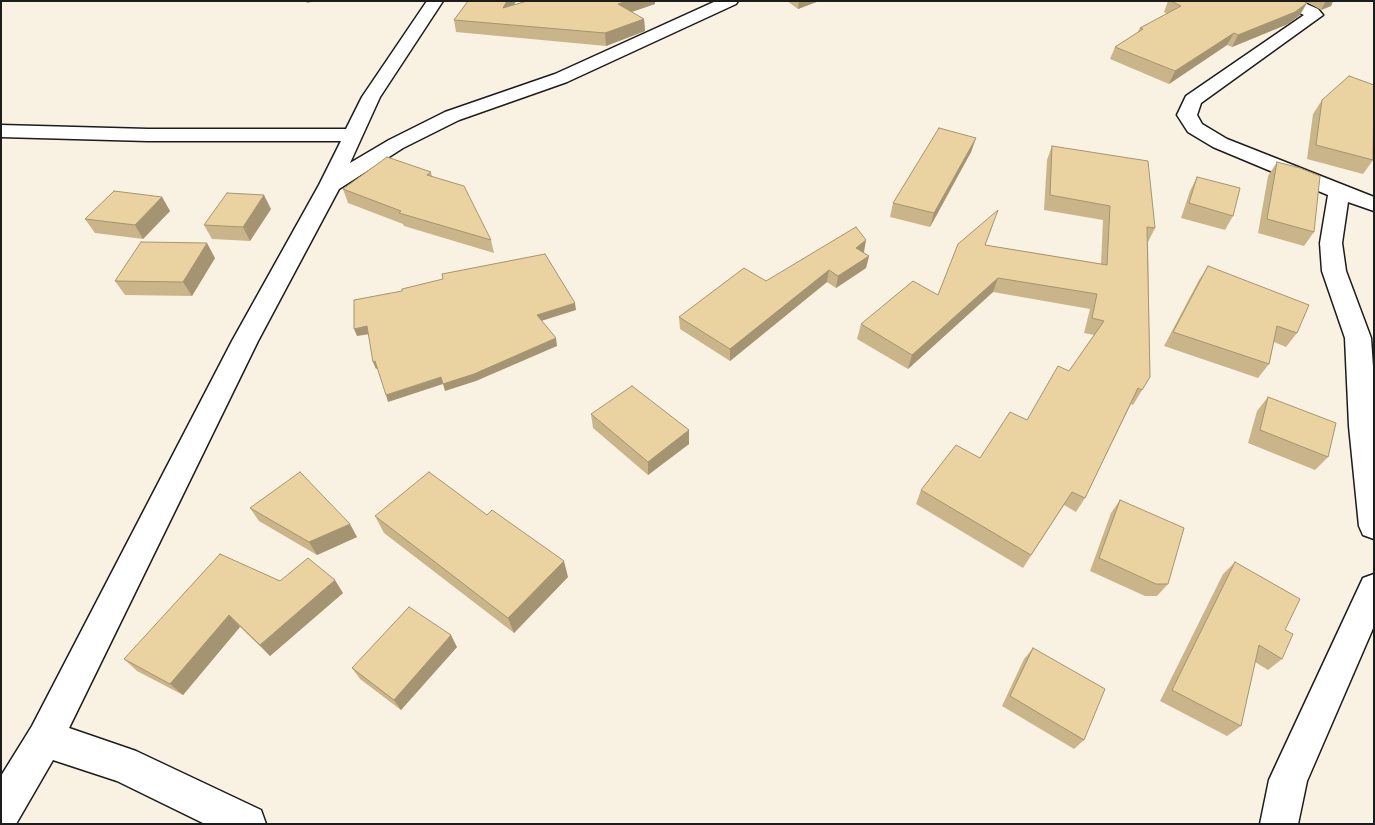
<!DOCTYPE html>
<html>
<head>
<meta charset="utf-8">
<style>
  body { margin:0 }
  #map { position:relative; width:1375px; height:825px; overflow:hidden; background:#f9f2e3; font-family:"Playpen Sans",sans-serif }
  canvas { display:block }
  .frame { position:absolute; inset:0; border:2px solid #1c1c1c; pointer-events:none }
</style>
</head>
<body>
<div id="map">
<canvas width="1375" height="825"></canvas>
<div class="frame"></div>
</div>
<script>
const c = document.querySelector('canvas').getContext('2d');
c.lineJoin = 'round';
function poly(rows) {
  const path = new Path2D();
  for (const r of rows) {
    path.moveTo(r[0], r[1]);
    for (let i = 2; i < r.length; i += 2) path.lineTo(r[i], r[i + 1]);
  }
  return path;
}
function trace(path, color, width, dash) {
  c.strokeStyle = color;
  c.lineWidth = width;
  c.lineCap = dash ? 'butt' : 'round';
  c.setLineDash(dash || []);
  c.stroke(path);
}
function paint(path, color) {
  c.fillStyle = color;
  c.fill(path, 'evenodd');
}
const minor = poly([
  [427,1,443,1,380,97,350,163,389,140,445,112,555,74,716,1,738,1,736,4,567,82,459,120,403,148,339,189,258,341,69,728,136,751,261,810,266,824,205,824,117,781,53,760,16,824,1,824,1,776,32,726,232,341,319,185,341,141,148,141,1,137,1,125,148,129,346,129,362,97,427,1],
  [1277,1,1300,1,1318,9,1323,15,1201,103,1197,115,1202,124,1227,139,1374,197,1374,211,1348,202,1342,243,1346,271,1371,338,1374,381,1374,539,1363,535,1359,526,1349,426,1345,338,1322,271,1320,243,1328,195,1213,147,1188,132,1177,115,1186,96,1304,15,1279,4,1277,1],
  [1374,574,1374,626,1307,781,1298,824,1260,824,1269,780,1275,767,1363,578,1374,574]
]);
const wall = poly([
  [468,1,516,1,514,5,527,1,655,1,655,4,632,12,644,19,645,31,606,46,456,32,454,20],
  [787,1,819,1,798,9],
  [1168,1,1303,1,1300,15,1288,24,1232,47,1227,45,1169,84,1110,59,1115,47,1137,33,1140,28,1167,14,1164,12],
  [1305,1,1333,1,1331,6,1321,10],
  [1322,100,1373,160,1363,174,1307,159,1313,114],
  [976,138,971,152,930,227,890,217,893,203],
  [1052,146,1155,228,1148,242,1150,377,1133,405,1131,404,1085,498,1076,512,1064,505,1023,568,916,504,921,490,980,458,1027,420,1069,371,1094,335,1084,333,1090,309,993,292,908,369,857,339,861,324,938,295,993,225,985,245,1101,264,1103,220,1044,210,1047,160],
  [1277,162,1314,232,1304,246,1258,233,1268,176],
  [431,172,432,177,491,240,494,253,404,226,403,224,348,203,343,189],
  [1197,177,1233,216,1225,230,1181,218,1190,191],
  [162,197,170,211,143,239,95,233,85,219],
  [271,209,250,241,212,239,204,225],
  [866,240,863,252,869,256,866,268,836,288,827,282,730,361,680,329,679,317],
  [215,258,192,296,125,295,115,281],
  [1208,266,1297,333,1286,347,1274,342,1269,364,1258,378,1164,346,1199,280],
  [1268,397,1328,457,1315,470,1248,443,1257,411],
  [591,414,689,444,648,475,593,428],
  [1120,500,1168,584,1157,596,1145,596,1090,571,1111,513],
  [250,508,357,537,317,555,259,521],
  [375,516,568,577,514,633,384,533],
  [1235,562,1285,630,1282,659,1268,670,1255,662,1241,726,1227,736,1160,701,1223,574],
  [280,581,343,593,270,656,240,627,183,695,137,671,124,659],
  [457,647,401,710,360,679,352,668],
  [1033,648,1084,740,1074,749,1002,706,1024,659]
]);
const shadedWall = poly([
  [306,1,316,1,307,3],
  [507,1,516,1,505,20,503,8],
  [627,1,655,1,655,4,619,16,618,4],
  [799,1,819,1,798,9],
  [1326,1,1333,1,1331,6,1321,10],
  [1307,3,1300,15,1288,24,1232,47,1238,35],
  [644,19,645,31,606,46,605,33],
  [1234,33,1227,45,1169,84,1175,71],
  [976,138,971,152,930,227,934,213],
  [264,195,271,209,250,241,243,227],
  [162,197,170,211,143,239,135,225],
  [866,240,864,252,854,260,856,248],
  [207,243,215,258,192,296,183,282],
  [869,256,866,268,836,288,838,276],
  [829,270,827,282,730,361,730,349],
  [998,278,993,292,908,369,912,355],
  [575,303,576,310,538,322,537,315],
  [367,326,370,334,357,336,354,329],
  [556,338,557,346,476,381,445,391,443,384],
  [375,361,378,368,376,369,373,362],
  [441,377,443,384,388,402,386,395],
  [689,430,689,444,648,475,648,462],
  [350,524,357,537,317,555,309,542],
  [564,561,568,577,514,633,508,618],
  [335,580,343,593,270,656,260,645],
  [229,615,240,627,183,695,170,684],
  [451,635,457,647,401,710,394,700]
]);
const building = poly([
  [468,1,507,1,503,8,527,1,627,1,618,4,644,19,605,33,454,20,468,1],
  [1171,1,1303,1,1307,3,1295,12,1238,35,1234,33,1175,71,1115,47,1143,29,1140,28,1181,6,1171,1],
  [1349,76,1374,85,1373,160,1316,145,1322,100,1349,76],
  [939,128,976,138,934,213,893,203,939,128],
  [1052,146,1148,161,1155,228,1147,227,1150,377,1142,390,1138,388,1085,498,1072,492,1031,555,921,490,956,445,980,458,1010,412,1027,420,1058,366,1069,371,1104,321,1092,318,1097,294,998,278,912,355,861,324,913,281,938,295,958,244,998,210,985,245,1107,265,1110,206,1050,195,1052,146],
  [387,157,431,172,427,175,464,186,491,240,399,213,401,211,343,189,387,157],
  [1277,162,1300,168,1320,176,1314,232,1267,219,1277,162],
  [1197,177,1240,188,1233,216,1189,203,1197,177],
  [114,191,162,197,135,225,85,219,114,191],
  [227,193,264,195,243,227,204,225,227,193],
  [856,227,866,240,856,248,869,256,838,276,829,270,730,349,679,317,744,268,766,281,856,227],
  [141,242,207,243,183,282,115,281,141,242],
  [545,254,575,303,537,315,556,338,474,374,443,384,441,377,386,395,375,361,373,362,367,326,354,329,354,300,402,291,402,289,443,279,442,274,545,254],
  [1208,266,1309,305,1297,333,1277,326,1269,364,1173,332,1208,266],
  [632,386,689,430,648,462,591,414,632,386],
  [1268,397,1336,423,1328,457,1260,430,1268,397],
  [300,472,350,524,309,542,250,508,300,472],
  [429,472,487,515,492,510,564,561,508,618,375,516,429,472],
  [1120,500,1184,528,1168,584,1156,584,1099,558,1120,500],
  [220,554,280,581,308,558,335,580,260,645,229,615,170,684,124,659,220,554],
  [1235,562,1300,599,1285,630,1293,634,1282,659,1259,645,1241,726,1172,690,1235,562],
  [409,607,451,635,394,700,352,668,409,607],
  [1033,648,1105,689,1084,740,1010,696,1033,648]
]);
trace(minor, '#1c1c1c', 3);
paint(minor, '#fff');
paint(wall, '#cab58a');
paint(shadedWall, '#a49471');
paint(building, '#ebd3a1');
trace(building, '#a49471', 1);
</script>
</body>
</html>
